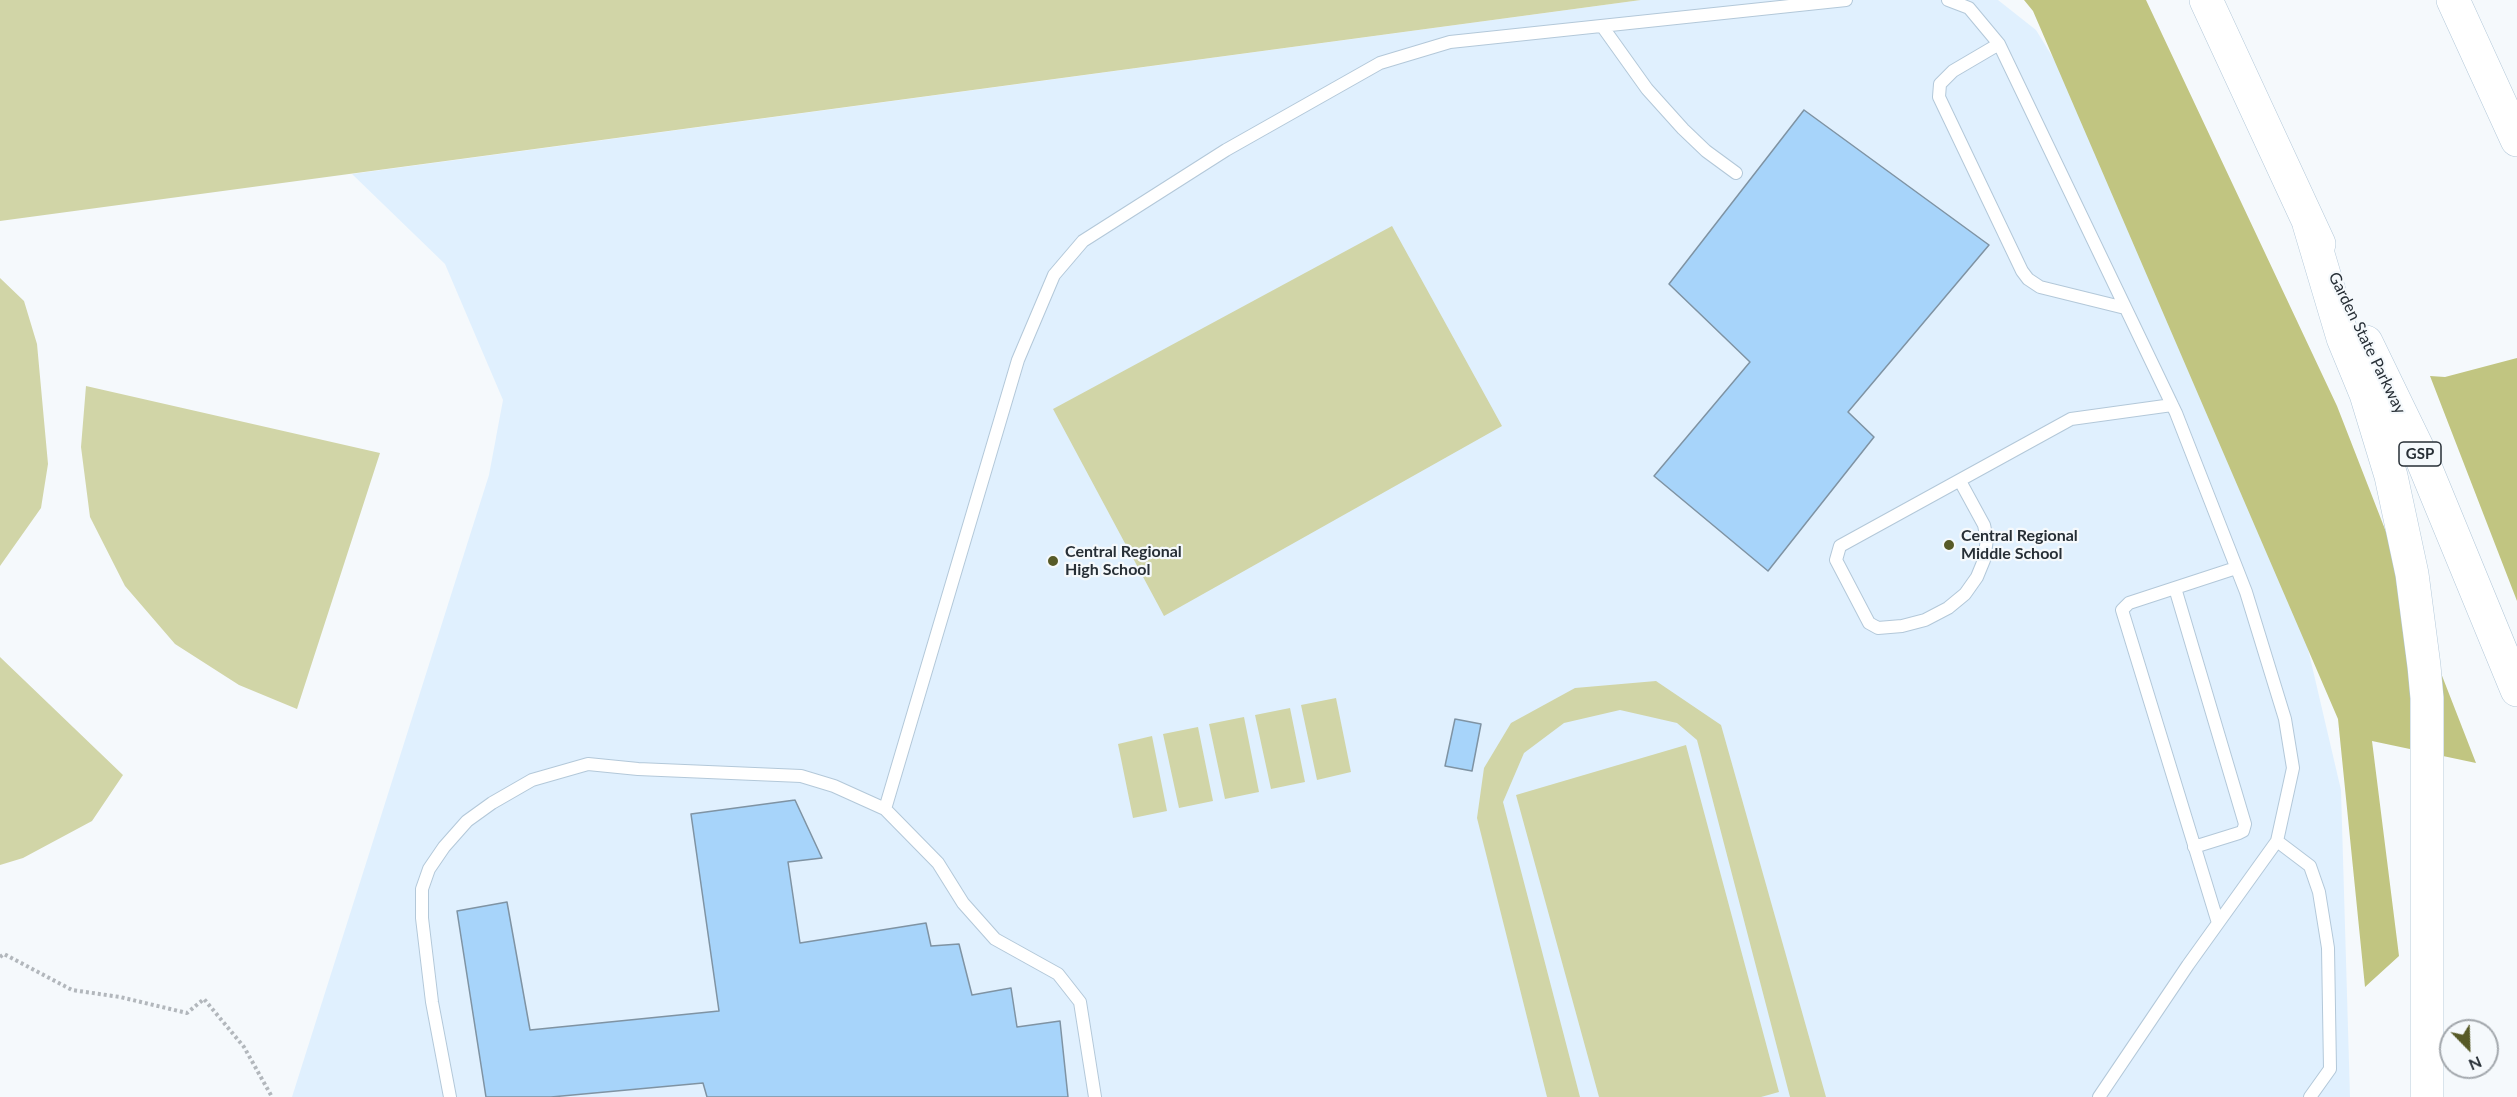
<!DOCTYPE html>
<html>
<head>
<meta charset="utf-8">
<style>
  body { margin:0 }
  #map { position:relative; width:2517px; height:1097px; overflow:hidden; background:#f5f9fc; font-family:Lato,sans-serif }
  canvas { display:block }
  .north { position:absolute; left:2439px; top:1019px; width:60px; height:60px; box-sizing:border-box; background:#f5f9fc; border:2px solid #a3a8ad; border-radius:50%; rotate:157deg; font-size:16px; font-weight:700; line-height:24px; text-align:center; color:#272f36 }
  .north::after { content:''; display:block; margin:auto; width:21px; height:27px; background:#575a27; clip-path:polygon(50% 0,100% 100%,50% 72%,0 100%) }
</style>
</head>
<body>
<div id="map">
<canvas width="2517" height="1097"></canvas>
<div class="north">N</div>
</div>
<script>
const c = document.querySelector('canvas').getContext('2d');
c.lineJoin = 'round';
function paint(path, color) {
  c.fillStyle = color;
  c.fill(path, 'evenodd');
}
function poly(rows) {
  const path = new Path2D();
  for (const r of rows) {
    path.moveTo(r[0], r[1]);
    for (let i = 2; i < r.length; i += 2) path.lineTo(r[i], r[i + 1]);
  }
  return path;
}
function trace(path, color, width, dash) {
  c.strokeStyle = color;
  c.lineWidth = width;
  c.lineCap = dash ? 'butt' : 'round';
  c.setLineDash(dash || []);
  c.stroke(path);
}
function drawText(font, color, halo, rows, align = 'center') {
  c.font = font + ' Lato,sans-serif';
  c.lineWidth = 4.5;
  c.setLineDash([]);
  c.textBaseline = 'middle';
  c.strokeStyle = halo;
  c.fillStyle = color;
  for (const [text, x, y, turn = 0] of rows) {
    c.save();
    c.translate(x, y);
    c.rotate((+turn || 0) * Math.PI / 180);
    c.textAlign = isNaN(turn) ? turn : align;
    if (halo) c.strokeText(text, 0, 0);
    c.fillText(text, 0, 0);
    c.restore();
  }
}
const built = poly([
  [1641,0,1998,0,2036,30,2119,165,2294,589,2341,790,2350,1097,292,1097,489,475,503,400,445,264,352,174]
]);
const green = poly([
  [0,0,1641,0,0,221],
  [1392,226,1502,426,1164,616,1053,409],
  [0,278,24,301,37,344,48,464,41,508,0,566],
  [86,386,380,453,297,709,239,685,175,644,125,586,90,517,81,447],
  [0,657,123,775,92,821,23,858,0,865],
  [1656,681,1721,725,1826,1097,1790,1097,1697,740,1677,723,1620,710,1564,723,1524,753,1503,802,1580,1097,1547,1097,1477,818,1484,768,1511,723,1575,688],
  [1336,698,1351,772,1317,780,1301,705],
  [1290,708,1305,782,1271,789,1255,715],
  [1244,717,1259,792,1225,799,1209,724],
  [1198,727,1213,801,1179,808,1163,734],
  [1152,736,1167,811,1133,818,1118,744],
  [1686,745,1779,1092,1761,1097,1599,1097,1516,795]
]);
const forest = poly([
  [2024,0,2146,0,2337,406,2476,763,2372,741,2399,956,2365,987,2338,719,2033,11],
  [2517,358,2517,601,2430,376,2445,377]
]);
const building = poly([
  [1804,110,1989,245,1848,412,1874,437,1768,571,1654,476,1750,362,1669,284,1804,110],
  [1455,719,1481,724,1472,771,1445,766,1455,719],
  [795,800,822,858,788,862,800,943,926,923,931,946,959,944,972,995,1011,988,1017,1027,1060,1021,1068,1097,707,1097,703,1083,551,1097,486,1097,457,911,507,902,530,1030,719,1011,691,814,795,800]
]);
const path = poly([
  [0,957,4,954,72,990,120,997,187,1013,204,999,244,1047,272,1097]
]);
const service = poly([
  [1948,0,1969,8,1999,44,2176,413,2246,592,2285,719,2293,768,2277,841,2188,965,2099,1097],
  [1602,26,1647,89,1683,129,1706,151,1736,173],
  [1999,44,1953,71,1940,84,1939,97,2022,271,2028,279,2040,287,2125,308],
  [1960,481,1984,525,1987,539,1984,560,1977,577,1965,594,1948,608,1925,620,1902,626,1878,628,1869,623,1836,560,1840,546,2071,419,2172,405],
  [2175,588,2245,824,2243,831,2239,833,2194,847],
  [885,809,1018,360,1054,275,1083,241,1226,150,1380,63,1450,42,1846,0],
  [2277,841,2310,866,2319,892,2328,948,2330,1069,2310,1097],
  [2218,923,2122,610,2129,603,2236,568],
  [450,1097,432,1002,422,918,422,889,429,869,444,847,467,821,492,803,532,780,588,764,638,769,801,776,834,786,885,809,938,863,963,903,995,939,1058,974,1080,1002,1095,1097]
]);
const motorway = poly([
  [2206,0,2319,244],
  [2453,0,2517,140],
  [2309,224,2343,338,2366,394,2391,476,2412,574,2424,666,2427,698,2427,1097],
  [2366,342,2417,447,2517,690]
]);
const markers = [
  [1949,545,6,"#575a27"],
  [1053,561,6,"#575a27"]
];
const shields = [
  [2420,454,42]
];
const shieldNames = [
  ["GSP",2420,454]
];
const streetNames = [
  ["Garden State Parkway",2367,343,64]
];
const poiNames = [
  ["Central Regional",1961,536],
  ["Middle School",1961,554],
  ["Central Regional",1065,552],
  ["High School",1065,570]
];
paint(built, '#e0f0fe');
paint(green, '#d1d5a7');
paint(forest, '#c1c581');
paint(building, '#a7d4fa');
trace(building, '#7f93a3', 1.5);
trace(service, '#b3c8d9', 14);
trace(motorway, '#b3c8d9', 34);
trace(path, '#b2b7bc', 4, [3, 3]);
trace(service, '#fff', 12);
trace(motorway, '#fff', 33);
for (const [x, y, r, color] of markers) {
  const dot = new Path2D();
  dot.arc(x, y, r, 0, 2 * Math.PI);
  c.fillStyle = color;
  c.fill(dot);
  trace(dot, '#f5f9fc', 2);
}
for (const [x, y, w] of shields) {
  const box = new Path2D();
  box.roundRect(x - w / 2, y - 12, w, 24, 4.5);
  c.fillStyle = '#f5f9fc';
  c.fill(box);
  trace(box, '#272f36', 1.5);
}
drawText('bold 15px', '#272f36', null, shieldNames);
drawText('16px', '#272f36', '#f5f9fc', streetNames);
drawText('bold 16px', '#272f36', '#f5f9fc', poiNames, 'left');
</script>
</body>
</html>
